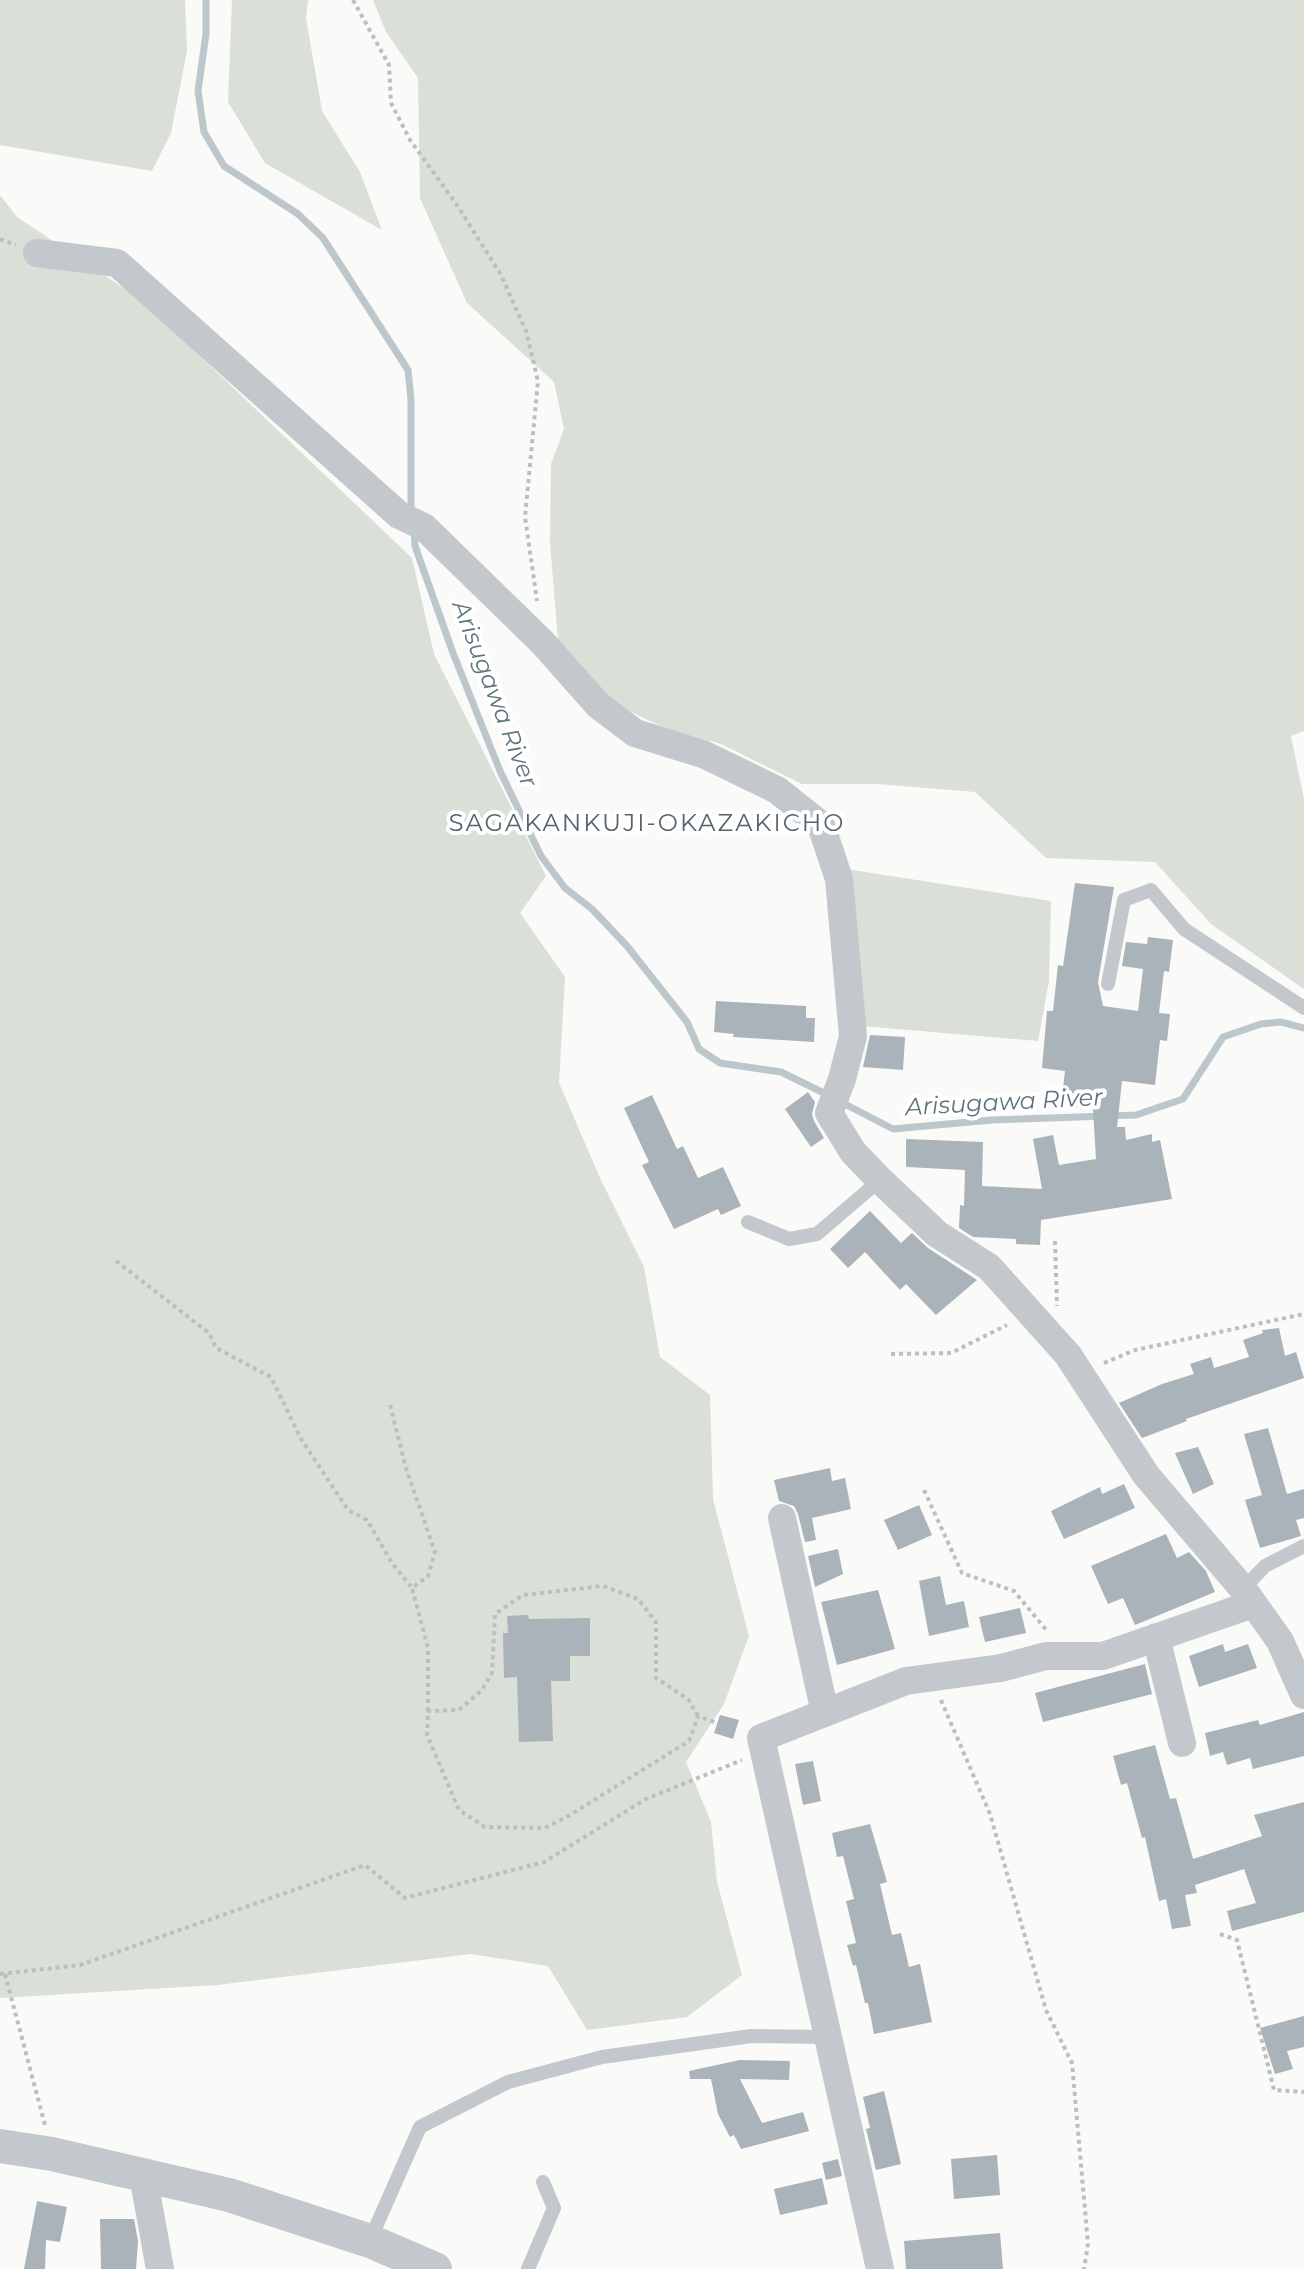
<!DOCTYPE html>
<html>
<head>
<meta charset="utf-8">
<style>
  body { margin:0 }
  canvas { display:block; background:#fafaf8 }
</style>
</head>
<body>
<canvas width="1304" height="2269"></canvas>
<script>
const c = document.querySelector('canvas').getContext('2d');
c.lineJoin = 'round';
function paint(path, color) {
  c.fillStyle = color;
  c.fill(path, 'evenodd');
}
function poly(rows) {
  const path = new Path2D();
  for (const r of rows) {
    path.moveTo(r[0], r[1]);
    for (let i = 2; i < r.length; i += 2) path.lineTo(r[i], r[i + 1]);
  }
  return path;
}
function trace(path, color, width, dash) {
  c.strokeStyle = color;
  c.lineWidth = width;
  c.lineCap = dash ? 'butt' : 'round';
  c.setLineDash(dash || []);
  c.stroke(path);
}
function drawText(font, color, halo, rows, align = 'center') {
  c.font = font + ' Montserrat,sans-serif';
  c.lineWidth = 8;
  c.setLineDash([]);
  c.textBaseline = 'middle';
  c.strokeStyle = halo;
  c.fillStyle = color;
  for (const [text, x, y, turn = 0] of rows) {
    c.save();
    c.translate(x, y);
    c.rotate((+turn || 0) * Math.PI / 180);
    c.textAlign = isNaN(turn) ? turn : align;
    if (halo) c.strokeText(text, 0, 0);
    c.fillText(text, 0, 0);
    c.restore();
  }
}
const green = poly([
  [0,0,185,0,187,51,171,133,152,171,0,145],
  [232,0,308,0,306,18,322,111,360,172,382,230,265,163,228,102],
  [373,0,1304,0,1304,731,1291,736,1304,799,1304,989,1211,924,1155,862,1046,858,975,792,877,784,802,784,721,744,665,728,614,704,559,653,550,542,551,464,564,429,554,382,467,303,420,198,418,78,386,32],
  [0,195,17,217,140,299,412,558,434,654,546,876,520,913,565,977,559,1083,600,1178,644,1267,660,1357,710,1395,713,1499,749,1636,724,1704,686,1762,711,1822,717,1882,742,1975,687,2017,587,2030,548,1966,471,1954,217,1985,0,1998],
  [846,869,1051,901,1049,981,1038,1041,862,1026]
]);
const stream = poly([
  [206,0,206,34,198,91,204,132,224,166,298,214,323,238,408,370,411,400,411,511],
  [414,531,415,546,453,653,500,771,541,856,565,888,592,909,627,946,687,1022,699,1049,720,1063,781,1072,830,1096],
  [841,1102,893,1129,992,1120,1136,1115,1183,1099,1223,1037,1261,1024,1281,1022,1304,1028]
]);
const building = poly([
  [1075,883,1114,887,1098,982,1103,1006,1138,1011,1143,969,1122,966,1126,942,1147,944,1148,937,1173,940,1169,972,1164,971,1159,1013,1170,1014,1167,1041,1160,1040,1155,1085,1122,1081,1117,1127,1125,1127,1126,1140,1152,1134,1152,1142,1160,1140,1172,1199,1041,1220,1040,1245,1016,1244,1016,1239,973,1237,959,1228,960,1205,964,1206,965,1170,906,1167,906,1139,983,1142,982,1186,1042,1189,1033,1139,1053,1135,1059,1165,1096,1159,1093,1109,1061,1105,1065,1071,1042,1068,1047,1011,1053,1011,1058,965,1063,966],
  [716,1001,806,1006,806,1018,815,1018,814,1042,733,1037,734,1034,714,1032],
  [870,1035,905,1037,903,1070,863,1067],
  [808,1092,815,1102,812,1114,814,1121,824,1138,811,1147,785,1109],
  [652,1095,677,1149,683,1146,698,1178,723,1167,741,1206,721,1215,718,1209,674,1229,642,1165,649,1162,624,1108],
  [870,1211,901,1243,912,1233,928,1248,977,1280,936,1315,906,1284,900,1290,865,1252,848,1268,830,1249],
  [1279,1328,1285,1356,1296,1352,1304,1378,1186,1419,1187,1421,1142,1438,1119,1403,1162,1384,1194,1374,1190,1364,1211,1357,1214,1368,1249,1357,1243,1340,1263,1333,1262,1330],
  [1268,1428,1287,1494,1304,1489,1304,1518,1296,1520,1301,1536,1260,1548,1245,1500,1262,1495,1244,1434],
  [1198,1447,1214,1484,1193,1494,1175,1453],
  [830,1468,832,1481,845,1478,851,1509,812,1518,816,1540,805,1542,798,1514,794,1506,779,1501,774,1480],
  [1124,1484,1135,1508,1064,1539,1051,1511,1100,1487,1102,1494],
  [919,1505,932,1535,898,1550,884,1520],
  [1166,1534,1177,1558,1189,1552,1206,1571,1215,1592,1135,1625,1123,1598,1108,1604,1091,1566],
  [838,1549,843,1574,815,1587,808,1556],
  [940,1576,946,1605,964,1601,969,1627,929,1636,919,1581],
  [878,1590,895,1649,837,1665,821,1602],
  [1020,1608,1026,1633,985,1642,979,1617],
  [528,1615,529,1619,590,1618,590,1656,570,1656,570,1681,551,1681,553,1741,519,1742,517,1677,504,1678,503,1633,508,1633,507,1616],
  [1223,1644,1225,1652,1248,1644,1257,1668,1199,1687,1189,1656],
  [1145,1664,1152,1694,1043,1722,1035,1693],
  [1304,1712,1304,1756,1253,1769,1250,1758,1227,1765,1223,1752,1210,1756,1205,1733,1258,1720,1260,1725],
  [720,1715,739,1720,733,1739,714,1733],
  [1155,1745,1170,1799,1176,1798,1193,1859,1262,1836,1254,1815,1304,1802,1304,1912,1232,1931,1227,1911,1256,1903,1244,1869,1195,1885,1197,1893,1185,1895,1191,1926,1172,1929,1166,1899,1159,1901,1145,1837,1142,1838,1127,1783,1121,1785,1113,1756],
  [813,1761,821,1801,803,1805,795,1764],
  [870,1824,887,1882,880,1884,892,1935,901,1933,909,1967,920,1964,932,2022,874,2034,868,2003,865,2003,856,1965,853,1966,847,1945,856,1943,846,1901,854,1899,843,1856,837,1857,832,1833],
  [1304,2016,1304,2047,1287,2051,1293,2069,1275,2074,1260,2028],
  [740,2060,790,2061,789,2080,740,2079,762,2123,803,2112,809,2131,741,2149,734,2135,730,2137,718,2114,711,2079,690,2079,689,2071],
  [884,2091,901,2164,876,2170,866,2129,870,2128,863,2097],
  [997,2155,1000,2195,954,2199,951,2159],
  [838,2159,842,2176,826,2180,822,2163],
  [822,2178,828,2204,780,2215,774,2189],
  [37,2201,67,2207,60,2242,46,2240,45,2269,24,2269],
  [100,2219,134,2219,138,2241,136,2269,101,2269],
  [1000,2233,1003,2269,906,2269,904,2241]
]);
const path = poly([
  [353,0,389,65,391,103,410,140,457,205,501,275,526,331,538,381,525,517,537,601],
  [0,239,16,245],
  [1055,1241,1057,1306],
  [116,1261,209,1333,216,1348,271,1377,301,1439,348,1510,367,1520,392,1563,412,1588],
  [891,1354,951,1353,1007,1325],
  [1104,1363,1135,1350,1304,1314],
  [390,1405,406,1468,435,1552,428,1576,412,1588,428,1648,428,1711],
  [924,1490,962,1573,1014,1591,1048,1632],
  [941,1700,990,1814,1046,2010,1072,2063,1088,2244,1084,2269],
  [698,1716,688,1699,656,1678,656,1622,638,1599,603,1586,523,1595,495,1614,492,1673,482,1690,459,1710,428,1711,427,1735,459,1810,485,1827,545,1828,570,1815,689,1741,698,1716,717,1723],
  [1220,1934,1237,1940,1274,2090,1304,2092],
  [0,1974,80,1965,365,1865,405,1898,544,1862,646,1799,742,1760],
  [5,1974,45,2125]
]);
const service = poly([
  [1108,984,1124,900,1151,890,1184,929,1304,1008],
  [748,1222,789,1239,817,1234,880,1180],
  [1243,1589,1265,1566,1304,1546],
  [370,2240,420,2127,508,2082,602,2057,751,2036,828,2037],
  [528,2269,554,2208,543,2182]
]);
const minor = poly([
  [37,253,117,263,399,515,424,527,543,643,598,705,635,733,703,754,777,790,821,825,839,879,853,1036,842,1079,829,1113,853,1152,880,1180,937,1234,989,1267,1068,1355,1146,1475,1243,1589,1280,1641,1304,1695],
  [782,1518,825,1713],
  [1156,1637,1182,1743],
  [143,2175,160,2269],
  [880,2269,761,1738,906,1681,1001,1668,1046,1656,1103,1656,1253,1604]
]);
const tertiary = poly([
  [0,2146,52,2154,229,2195,370,2241,435,2269]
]);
const waterNames = [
  ["Arisugawa River",494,694,69],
  ["Arisugawa River",1004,1103,-3]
];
const neighbourhoodNames = [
  ["SAGAKANKUJI-OKAZAKICHO",647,824]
];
paint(green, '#dadfd7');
trace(stream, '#bbc7cb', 7);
paint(building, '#aab3b9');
trace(path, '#bbbfc2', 4, [4, 4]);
trace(service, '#c3c8cc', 14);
trace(minor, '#c3c8cc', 28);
trace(tertiary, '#c3c8cc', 34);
drawText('italic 24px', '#60757c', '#fff', waterNames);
c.letterSpacing = '2px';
drawText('24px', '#57646e', '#fff', neighbourhoodNames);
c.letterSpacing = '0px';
</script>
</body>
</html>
